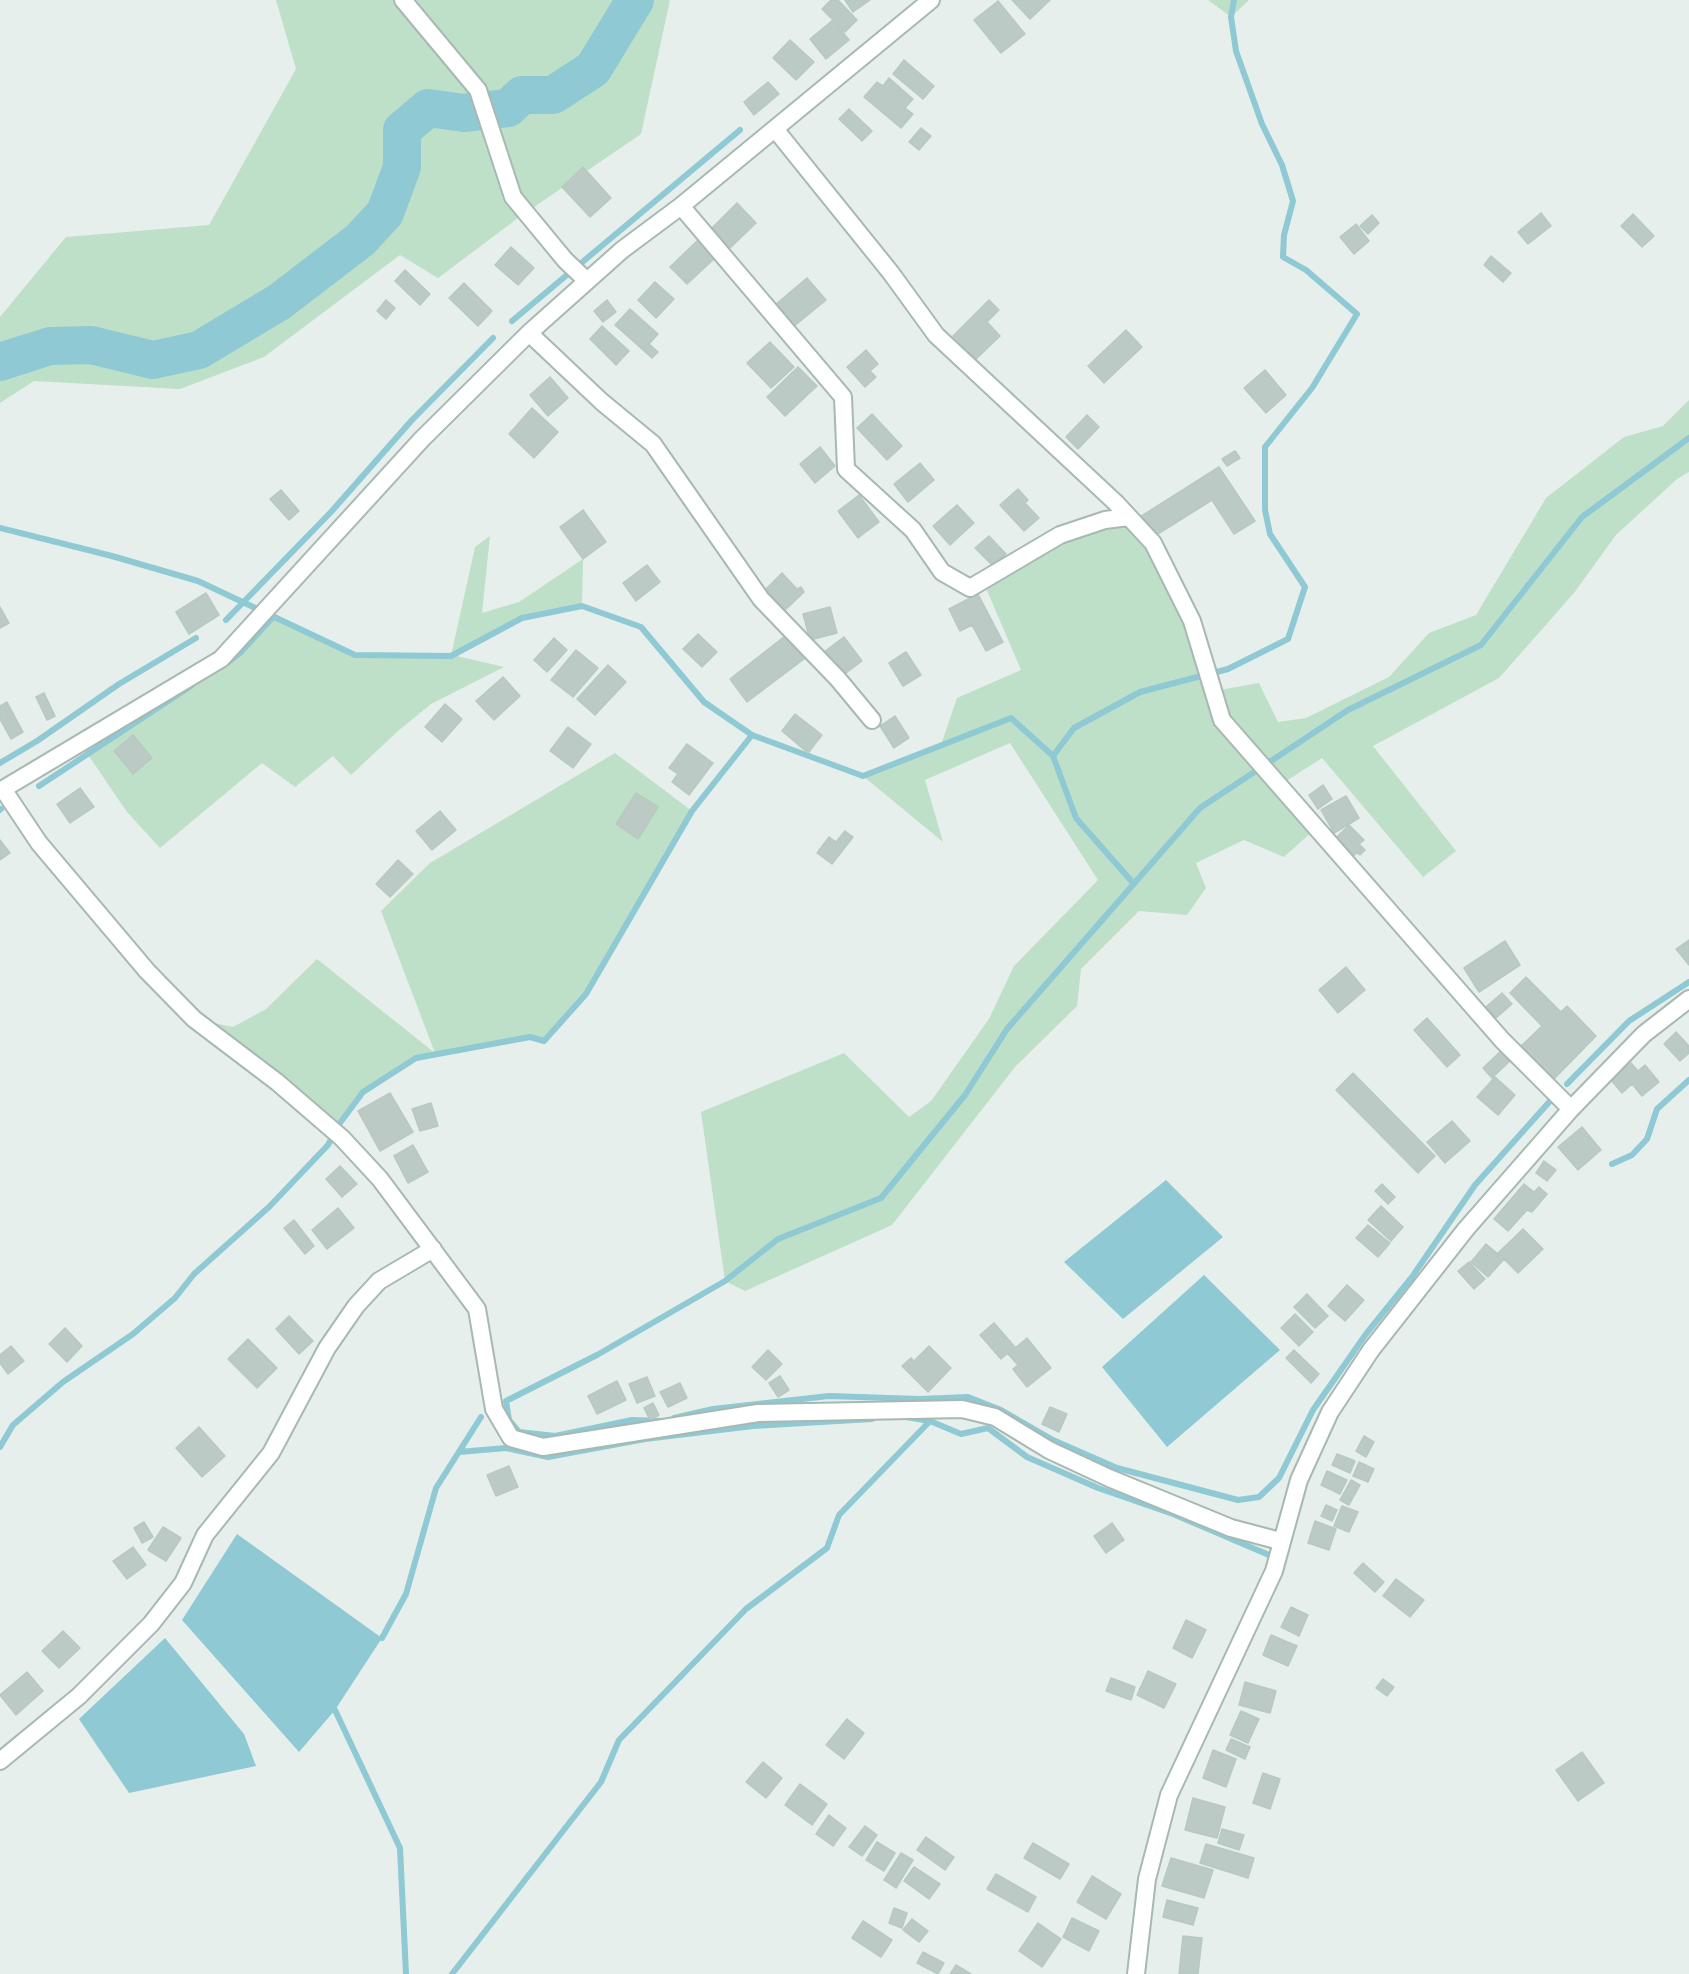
<!DOCTYPE html>
<html>
<head>
<meta charset="utf-8">
<style>
  body { margin:0 }
  canvas { display:block; background:#e6efeb }
</style>
</head>
<body>
<canvas width="1689" height="1974"></canvas>
<script>
const c = document.querySelector('canvas').getContext('2d');
c.lineJoin = 'round';
function paint(path, color) {
  c.fillStyle = color;
  c.fill(path, 'evenodd');
}
function poly(rows) {
  const path = new Path2D();
  for (const r of rows) {
    path.moveTo(r[0], r[1]);
    for (let i = 2; i < r.length; i += 2) path.lineTo(r[i], r[i + 1]);
  }
  return path;
}
function trace(path, color, width, dash) {
  c.strokeStyle = color;
  c.lineWidth = width;
  c.lineCap = dash ? 'butt' : 'round';
  c.setLineDash(dash || []);
  c.stroke(path);
}
const green = poly([
  [276,0,670,0,641,134,518,218,438,278,400,255,264,357,180,389,34,381,0,403,0,317,66,237,209,225,296,69],
  [1208,0,1249,0,1231,17],
  [1689,400,1689,472,1677,479,1616,535,1574,593,1499,678,1373,746,1456,851,1423,877,1322,758,1280,785,1316,828,1284,857,1244,840,1196,863,1206,888,1187,915,1139,911,1081,969,1077,1006,1015,1067,892,1225,745,1291,725,1281,701,1112,844,1053,909,1117,931,1101,989,1019,1014,966,1098,880,1010,743,925,780,943,842,863,776,941,745,957,698,1021,670,983,581,1060,535,1129,517,1153,543,1214,691,1259,683,1278,722,1306,718,1389,677,1429,633,1476,615,1546,498,1624,437,1663,426],
  [490,536,482,613,519,602,583,559,582,606,522,618,452,655,504,667,431,704,398,731,351,775,333,756,295,787,262,763,160,848,127,812,80,743,221,659,264,613,355,655,451,656,475,547],
  [615,753,692,811,586,994,544,1041,530,1037,416,1058,363,1092,337,1127,194,1019,233,1027,266,1009,317,959,435,1053,381,911,430,863]
]);
const water = poly([
  [1166,1180,1223,1237,1123,1319,1064,1262],
  [1204,1275,1280,1350,1167,1447,1102,1367],
  [237,1534,382,1638,335,1710,299,1752,182,1620],
  [165,1638,244,1734,256,1766,129,1793,79,1719]
]);
const stream = poly([
  [512,321,740,130],
  [0,528,112,556,198,581,355,655,451,656,522,618,582,606,641,627,704,702,752,735,863,776,1011,718,1053,756],
  [226,620,331,512,412,420,493,338],
  [228,662,241,652,273,617],
  [0,763,37,741,119,684,196,638],
  [39,786,191,686],
  [0,810,1,809],
  [1134,884,1076,818,1053,756,1074,728,1140,692,1228,669,1288,639,1305,587,1270,534,1265,510,1265,447,1312,388,1357,314,1306,270,1283,257,1284,235,1293,201,1282,165,1262,124,1236,51,1231,17,1234,0],
  [1567,1084,1629,1021,1689,982],
  [337,1127,363,1092,416,1058,530,1037,544,1041,586,994,692,811,752,735],
  [1612,1164,1632,1155,1647,1139,1657,1109,1689,1080],
  [906,1417,930,1421],
  [674,1418,713,1409,829,1396,920,1399,968,1397,1001,1410,1053,1440,1117,1468,1238,1500,1259,1497,1279,1478,1313,1410,1366,1334,1412,1277,1475,1185,1551,1100],
  [661,1421,632,1420,555,1436,519,1432,509,1420,506,1401,597,1355,725,1281,778,1239,881,1198,965,1095,1007,1029,1200,808,1348,710,1481,645,1582,517,1689,438],
  [0,1447,13,1425,63,1382,133,1334,175,1298,194,1274,269,1207,328,1145,333,1136],
  [459,1452,506,1448,548,1457,645,1439,753,1426,872,1419],
  [382,1638,406,1594,436,1488,481,1417],
  [335,1710,400,1848,406,1974],
  [452,1974,601,1782,619,1740,746,1609,827,1548,839,1515,930,1421,961,1434,988,1428,1027,1457,1098,1488,1173,1514,1269,1555]
]);
const river = poly([
  [0,362,50,346,91,345,153,360,199,350,279,302,360,240,385,213,402,167,402,130,428,108,464,113,508,108,522,95,553,95,593,69,635,0]
]);
const building = poly([
  [831,0,838,0,857,20,845,32,822,9,831,0],
  [845,0,870,0,853,12,845,0],
  [1012,0,1050,0,1030,19,1012,0],
  [998,1,1025,34,1001,53,974,20,998,1],
  [833,20,849,40,826,59,810,39,833,20],
  [790,40,814,62,796,80,773,58,790,40],
  [904,60,934,86,923,99,893,74,904,60],
  [889,78,913,99,905,108,913,114,901,128,864,97,877,82,883,86,889,78],
  [768,82,779,94,754,115,744,102,768,82],
  [849,109,872,131,862,141,839,119,849,109],
  [921,128,931,136,919,150,909,142,921,128],
  [583,167,611,198,590,217,562,187,583,167],
  [737,203,756,223,730,248,711,229,737,203],
  [1541,213,1551,226,1528,244,1518,232,1541,213],
  [1633,214,1654,236,1642,247,1621,226,1633,214],
  [1372,215,1379,223,1368,234,1360,226,1372,215],
  [1356,224,1369,241,1354,254,1340,237,1356,224],
  [698,240,715,258,687,284,670,267,698,240],
  [511,247,534,268,518,285,495,265,511,247],
  [1491,256,1511,273,1503,282,1484,265,1491,256],
  [405,270,430,294,420,305,395,281,405,270],
  [807,278,826,300,793,327,775,305,807,278],
  [655,282,674,299,656,318,638,300,655,282],
  [464,283,492,311,478,326,449,298,464,283],
  [386,300,395,308,386,319,377,311,386,300],
  [607,300,616,312,603,322,594,311,607,300],
  [989,300,999,310,987,322,1000,336,976,359,953,336,989,300],
  [630,309,658,334,649,344,658,352,652,358,615,325,630,309],
  [602,326,629,351,616,365,590,339,602,326],
  [1126,330,1142,347,1104,383,1088,366,1126,330],
  [770,342,794,367,771,388,747,363,770,342],
  [866,350,878,364,870,371,876,377,865,387,847,367,866,350],
  [798,367,817,386,785,416,767,397,798,367],
  [1265,370,1286,395,1266,413,1244,388,1265,370],
  [550,377,568,398,548,416,530,395,550,377],
  [532,408,558,432,534,458,509,434,532,408],
  [872,414,902,446,887,460,857,428,872,414],
  [1087,415,1099,427,1078,449,1066,437,1087,415],
  [820,447,835,466,815,483,800,464,820,447],
  [1235,451,1240,458,1227,466,1222,459,1235,451],
  [920,463,934,480,908,502,894,484,920,463],
  [1219,467,1255,521,1234,534,1212,500,1153,537,1140,517,1219,467],
  [1018,489,1028,500,1025,503,1039,518,1024,531,1000,505,1018,489],
  [281,490,299,511,289,520,270,499,281,490],
  [859,495,879,522,858,538,838,511,859,495],
  [957,505,974,523,950,545,933,526,957,505],
  [583,510,606,542,583,559,560,527,583,510],
  [989,536,1006,554,993,566,975,548,989,536],
  [647,565,660,582,636,601,623,583,647,565],
  [782,573,797,589,801,587,804,592,784,611,765,590,782,573],
  [206,593,219,615,189,634,176,612,206,593],
  [978,594,1003,642,986,651,972,625,960,631,949,609,978,594],
  [0,607,9,623,0,628,0,607],
  [830,607,837,633,810,640,803,614,830,607],
  [698,634,717,652,702,667,683,649,698,634],
  [785,636,804,659,747,702,730,679,785,636],
  [844,637,862,661,838,679,820,655,844,637],
  [554,638,567,650,547,672,534,660,554,638],
  [576,650,598,668,573,697,551,680,576,650],
  [906,652,921,675,903,686,889,663,906,652],
  [608,665,626,682,595,715,577,699,608,665],
  [503,677,520,696,494,720,476,701,503,677],
  [44,693,55,716,47,720,36,697,44,693],
  [7,702,23,732,11,739,0,719,0,706,7,702],
  [445,704,462,719,442,742,425,727,445,704],
  [795,714,822,735,808,753,782,731,795,714],
  [895,716,909,738,894,748,880,726,895,716],
  [568,727,591,744,573,768,550,751,568,727],
  [133,735,152,758,133,774,114,751,133,735],
  [687,744,713,763,689,795,672,782,678,774,669,768,687,744],
  [1323,785,1332,799,1318,809,1309,795,1323,785],
  [80,788,94,807,70,823,57,804,80,788],
  [636,793,658,807,638,839,616,824,636,793],
  [1346,796,1359,818,1334,833,1321,810,1346,796],
  [440,811,456,830,432,850,416,831,440,811],
  [1349,825,1364,840,1359,844,1365,850,1360,855,1357,853,1353,856,1336,838,1349,825],
  [845,831,853,837,832,864,817,853,829,837,836,842,845,831],
  [0,840,10,853,0,860,0,840],
  [398,860,413,874,390,897,376,884,398,860],
  [1689,940,1689,965,1676,949,1689,940],
  [1505,941,1520,965,1479,992,1464,968,1505,941],
  [1346,967,1365,990,1338,1013,1319,990,1346,967],
  [1526,977,1561,1012,1567,1006,1596,1036,1550,1083,1517,1050,1542,1026,1510,993,1526,977],
  [1502,993,1512,1004,1496,1018,1486,1007,1502,993],
  [1427,1018,1460,1055,1447,1067,1414,1030,1427,1018],
  [1676,1032,1689,1046,1689,1053,1680,1061,1664,1044,1676,1032],
  [1504,1048,1513,1058,1492,1078,1483,1068,1504,1048],
  [1631,1063,1638,1071,1645,1065,1659,1082,1642,1096,1632,1084,1622,1093,1611,1080,1631,1063],
  [1353,1073,1435,1156,1418,1173,1336,1090,1353,1073],
  [1495,1077,1515,1095,1498,1115,1477,1097,1495,1077],
  [390,1093,413,1132,380,1151,358,1111,390,1093],
  [431,1103,438,1126,420,1131,412,1109,431,1103],
  [1452,1121,1470,1141,1445,1163,1427,1142,1452,1121],
  [1582,1127,1601,1150,1578,1170,1558,1147,1582,1127],
  [413,1145,428,1172,408,1183,394,1156,413,1145],
  [1544,1161,1556,1170,1547,1181,1536,1173,1544,1161],
  [340,1166,357,1184,342,1197,326,1179,340,1166],
  [1382,1184,1395,1197,1388,1204,1375,1191,1382,1184],
  [1524,1184,1534,1192,1539,1187,1547,1194,1532,1212,1527,1210,1508,1231,1494,1219,1524,1184],
  [1381,1206,1403,1227,1391,1241,1368,1220,1381,1206],
  [338,1208,354,1228,327,1249,312,1230,338,1208],
  [294,1220,314,1246,305,1254,284,1228,294,1220],
  [1368,1225,1390,1243,1378,1257,1356,1238,1368,1225],
  [1523,1229,1543,1249,1518,1273,1498,1253,1523,1229],
  [1486,1244,1504,1259,1488,1277,1471,1262,1486,1244],
  [1469,1262,1485,1279,1474,1289,1458,1271,1469,1262],
  [1347,1285,1364,1300,1345,1321,1328,1306,1347,1285],
  [1307,1294,1328,1316,1315,1328,1294,1307,1307,1294],
  [1295,1314,1313,1332,1299,1346,1281,1328,1295,1314],
  [289,1316,313,1341,299,1354,276,1329,289,1316],
  [994,1323,1015,1347,1001,1359,980,1335,994,1323],
  [65,1328,82,1346,67,1362,49,1344,65,1328],
  [1027,1338,1051,1368,1027,1387,1013,1369,1018,1365,1008,1354,1027,1338],
  [248,1339,277,1368,257,1388,228,1359,248,1339],
  [11,1346,24,1361,8,1374,0,1363,0,1355,11,1346],
  [929,1346,951,1368,928,1392,902,1366,911,1358,914,1361,929,1346],
  [768,1350,782,1364,766,1380,752,1367,768,1350],
  [1294,1350,1319,1374,1311,1383,1286,1358,1294,1350],
  [780,1376,789,1390,778,1397,769,1383,780,1376],
  [647,1377,655,1396,637,1403,629,1384,647,1377],
  [617,1381,626,1400,597,1414,588,1396,617,1381],
  [680,1383,687,1398,668,1407,660,1392,680,1383],
  [653,1403,659,1415,650,1420,644,1408,653,1403],
  [1050,1407,1067,1414,1059,1432,1042,1424,1050,1407],
  [199,1427,225,1456,202,1477,176,1448,199,1427],
  [1364,1436,1374,1442,1366,1457,1356,1451,1364,1436],
  [1337,1454,1355,1461,1350,1473,1332,1465,1337,1454],
  [1359,1462,1374,1469,1368,1482,1353,1476,1359,1462],
  [509,1466,518,1487,496,1496,487,1475,509,1466],
  [1327,1471,1347,1480,1340,1494,1321,1485,1327,1471],
  [1351,1480,1360,1485,1349,1505,1340,1500,1351,1480],
  [1326,1505,1337,1510,1332,1521,1321,1516,1326,1505],
  [1342,1506,1358,1512,1349,1532,1334,1526,1342,1506],
  [1315,1521,1336,1529,1329,1550,1308,1543,1315,1521],
  [144,1522,153,1537,142,1543,134,1528,144,1522],
  [1112,1523,1124,1540,1106,1553,1094,1536,1112,1523],
  [163,1527,181,1538,166,1561,148,1550,163,1527],
  [133,1547,146,1565,127,1579,113,1561,133,1547],
  [1363,1563,1384,1582,1375,1592,1354,1573,1363,1563],
  [1396,1579,1424,1600,1410,1617,1383,1596,1396,1579],
  [1291,1607,1308,1615,1299,1636,1281,1627,1291,1607],
  [1186,1620,1206,1630,1192,1658,1173,1648,1186,1620],
  [63,1631,80,1648,59,1668,42,1651,63,1631],
  [1271,1635,1297,1646,1288,1666,1263,1655,1271,1635],
  [1148,1671,1176,1684,1164,1708,1137,1695,1148,1671],
  [27,1672,43,1691,16,1715,0,1695,27,1672],
  [1111,1678,1135,1687,1131,1700,1106,1691,1111,1678],
  [1383,1679,1394,1687,1387,1696,1376,1688,1383,1679],
  [1245,1682,1276,1691,1270,1713,1239,1705,1245,1682],
  [1241,1711,1259,1719,1248,1743,1230,1735,1241,1711],
  [847,1719,864,1733,844,1759,826,1745,847,1719],
  [1231,1739,1250,1747,1245,1759,1226,1750,1231,1739],
  [1213,1750,1236,1759,1226,1787,1203,1778,1213,1750],
  [1582,1752,1604,1783,1578,1801,1556,1770,1582,1752],
  [763,1762,782,1778,766,1798,746,1782,763,1762],
  [1263,1773,1280,1779,1270,1809,1253,1803,1263,1773],
  [800,1784,827,1804,812,1825,785,1805,800,1784],
  [1193,1798,1225,1807,1217,1838,1185,1830,1193,1798],
  [829,1815,846,1828,833,1846,816,1834,829,1815],
  [865,1826,877,1835,862,1856,849,1847,865,1826],
  [1222,1829,1244,1835,1239,1850,1218,1843,1222,1829],
  [926,1837,954,1857,945,1870,917,1850,926,1837],
  [877,1842,895,1853,884,1871,866,1860,877,1842],
  [1033,1843,1069,1864,1060,1879,1024,1858,1033,1843],
  [1206,1844,1254,1858,1248,1878,1200,1863,1206,1844],
  [901,1853,913,1860,896,1888,884,1880,901,1853],
  [1171,1858,1213,1870,1204,1898,1162,1886,1171,1858],
  [914,1867,940,1884,929,1899,904,1881,914,1867],
  [996,1874,1036,1897,1028,1912,987,1889,996,1874],
  [1092,1876,1121,1894,1106,1919,1077,1902,1092,1876],
  [1167,1900,1198,1908,1193,1925,1163,1917,1167,1900],
  [894,1908,907,1913,902,1928,889,1923,894,1908],
  [1072,1918,1099,1931,1089,1951,1063,1937,1072,1918],
  [912,1919,928,1931,919,1942,903,1930,912,1919],
  [863,1921,892,1940,881,1957,852,1938,863,1921],
  [1038,1923,1061,1939,1042,1967,1019,1951,1038,1923],
  [1183,1936,1202,1938,1198,1974,1179,1974,1183,1936],
  [923,1952,944,1963,938,1974,917,1963,923,1952],
  [956,1965,971,1974,950,1974,956,1965]
]);
const minor = poly([
  [403,0,478,90,513,197,565,260,587,281],
  [775,129,891,273,936,335,1116,503,1153,543,1192,621,1222,720,1502,1040,1571,1109],
  [681,206,843,397,846,469,913,530,942,572,970,588,1060,535,1105,520,1129,517],
  [529,333,602,402,653,444,761,599,838,679,872,720],
  [3,789,39,843,147,971,194,1019,277,1082,342,1138,380,1179,477,1309,494,1409,511,1438,543,1447,758,1413,962,1409,995,1417,1049,1450,1109,1478,1231,1528,1280,1541],
  [0,791,221,659,422,439,529,333,622,250,681,206,931,0],
  [0,1761,79,1696,151,1624,183,1583,205,1535,271,1453,327,1348,356,1306,379,1281,433,1249],
  [1136,1974,1147,1879,1169,1795,1274,1571,1299,1480,1330,1412,1371,1350,1466,1229,1571,1109,1644,1034,1689,999]
]);
paint(green, '#bfe0c8');
paint(water, '#8ec9d4');
trace(stream, '#8ec9d4', 6);
trace(river, '#8ec9d4', 38);
paint(building, '#bbcac4');
trace(building, '#b8c9c2', 1.5);
trace(minor, '#a8b8b2', 20);
trace(minor, '#fff', 16);
</script>
</body>
</html>
